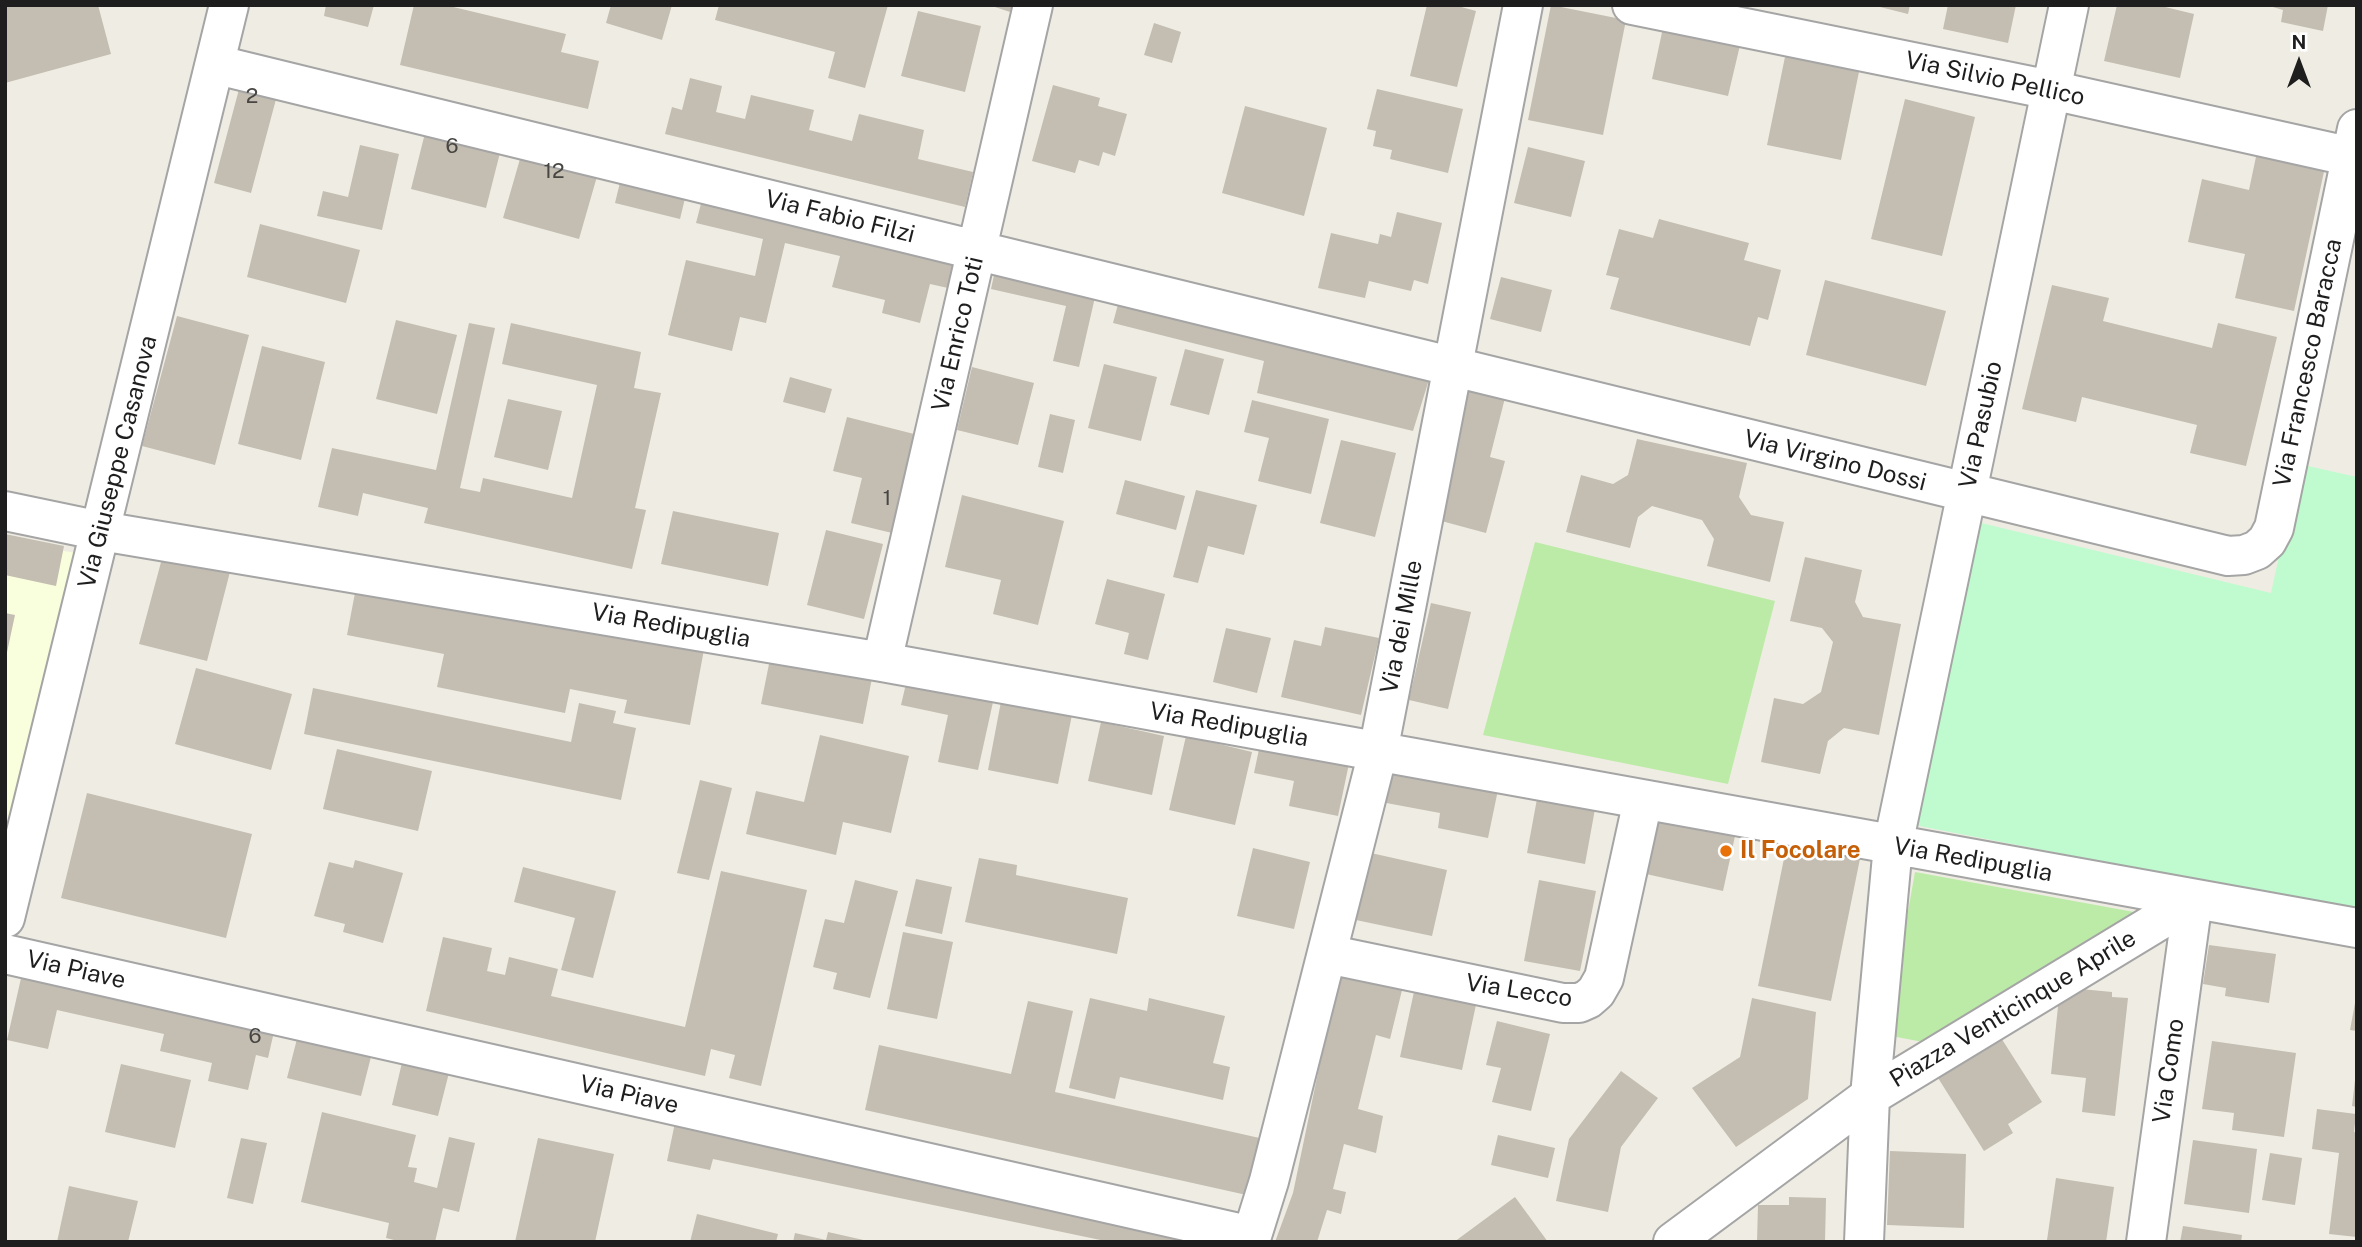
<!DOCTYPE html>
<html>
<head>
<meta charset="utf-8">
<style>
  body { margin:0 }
  #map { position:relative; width:2362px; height:1247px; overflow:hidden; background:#efede3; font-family:"Public Sans",sans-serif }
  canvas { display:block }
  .frame { position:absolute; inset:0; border:7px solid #1e1e1e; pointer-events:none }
  .north { position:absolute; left:2264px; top:28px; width:70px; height:70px; -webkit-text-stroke:5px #fff; paint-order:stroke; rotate:0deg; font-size:19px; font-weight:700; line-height:28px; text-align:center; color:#1e1e1e }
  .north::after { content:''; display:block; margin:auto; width:24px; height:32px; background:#1e1e1e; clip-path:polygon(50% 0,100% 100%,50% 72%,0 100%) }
</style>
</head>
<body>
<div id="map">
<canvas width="2362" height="1247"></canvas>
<div class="frame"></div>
<div class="north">N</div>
</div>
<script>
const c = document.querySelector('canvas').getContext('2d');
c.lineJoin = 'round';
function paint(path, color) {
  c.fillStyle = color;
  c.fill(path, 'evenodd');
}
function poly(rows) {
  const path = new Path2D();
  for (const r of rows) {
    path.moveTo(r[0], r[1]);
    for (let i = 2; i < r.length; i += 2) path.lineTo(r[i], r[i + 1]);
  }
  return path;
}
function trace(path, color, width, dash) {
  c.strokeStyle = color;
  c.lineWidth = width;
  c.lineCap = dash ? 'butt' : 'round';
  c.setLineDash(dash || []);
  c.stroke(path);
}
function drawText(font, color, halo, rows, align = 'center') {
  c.font = font + ' "Public Sans",sans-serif';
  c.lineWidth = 5;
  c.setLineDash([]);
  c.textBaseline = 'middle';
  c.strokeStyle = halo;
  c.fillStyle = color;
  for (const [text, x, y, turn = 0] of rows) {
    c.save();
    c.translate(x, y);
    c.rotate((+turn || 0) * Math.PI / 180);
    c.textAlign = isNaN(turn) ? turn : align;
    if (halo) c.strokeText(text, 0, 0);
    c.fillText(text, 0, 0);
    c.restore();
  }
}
const education = poly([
  [5,541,76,553,5,867]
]);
const grass = poly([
  [1535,542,1775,601,1728,784,1483,735],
  [1915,872,2145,914,1923,1042,1886,1035]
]);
const park = poly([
  [2299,464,2357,477,2357,911,1914,825,1973,521,2271,593]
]);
const building = poly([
  [5,5,98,5,111,54,5,83],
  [326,5,374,5,368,27,324,16],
  [414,5,445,5,566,34,561,52,599,61,588,109,400,65],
  [611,5,672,5,662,40,606,23],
  [719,5,888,5,865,88,828,78,835,52,715,20],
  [989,5,1012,5,1010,12],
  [1427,5,1454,5,1476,11,1457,87,1410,76],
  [1551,5,1626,20,1603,135,1528,120],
  [1872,5,1910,5,1908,14],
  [1948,5,2016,5,2008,43,1943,29],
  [2117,5,2157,5,2194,14,2180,78,2104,61],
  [2266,5,2328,5,2323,31,2281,22,2283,10],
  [918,11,981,26,965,92,901,76],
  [1154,23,1181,32,1172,63,1144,55],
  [1664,23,1741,41,1728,96,1652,79],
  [1787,47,1861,62,1841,160,1767,145],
  [242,78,279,88,251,193,214,183],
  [690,78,722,86,716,112,745,119,751,95,814,110,809,130,852,141,859,114,924,130,918,159,973,172,965,207,665,134,672,107,682,110],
  [1053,85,1100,98,1098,106,1127,114,1115,156,1103,152,1099,166,1079,160,1075,173,1032,161],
  [1377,89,1463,109,1448,173,1390,159,1392,150,1373,146,1376,131,1367,129],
  [1905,99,1975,117,1942,256,1871,239],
  [1245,106,1327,128,1304,216,1222,193],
  [428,121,503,141,486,208,411,189],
  [360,145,399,154,382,230,317,216,323,191,348,197],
  [524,145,600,166,579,239,503,218],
  [1528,147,1585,161,1571,217,1514,203],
  [2257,152,2325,167,2294,311,2235,298,2245,254,2188,242,2202,179,2249,190],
  [623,170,688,186,680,219,615,203],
  [704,192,957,252,948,288,930,284,920,323,882,313,885,300,832,287,840,256,785,243,766,323,740,317,732,351,668,335,686,260,755,276,763,239,696,223],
  [1397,212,1442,223,1428,284,1414,280,1411,291,1369,281,1365,298,1318,288,1331,233,1378,244,1380,234,1391,237],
  [1659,219,1749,243,1744,260,1781,270,1768,320,1758,317,1750,346,1610,309,1619,278,1606,275,1619,229,1653,238],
  [260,224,360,250,346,303,247,277],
  [997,261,1098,284,1079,367,1053,361,1066,306,991,289],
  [1501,277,1552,290,1541,332,1490,319],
  [1825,280,1946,311,1926,386,1806,355],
  [2052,285,2109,298,2103,321,2212,348,2218,323,2277,337,2246,466,2190,453,2197,425,2082,397,2076,422,2022,409],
  [1121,293,1432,370,1413,431,1257,393,1264,361,1113,323],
  [177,316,249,335,215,465,142,446],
  [396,320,457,335,437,414,376,399],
  [469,323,495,328,460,488,480,492,483,478,572,498,597,385,502,364,511,323,641,352,634,388,661,393,635,508,646,510,632,569,424,523,428,508,363,493,358,516,318,507,332,448,436,470],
  [262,346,325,362,301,460,238,444],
  [1185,349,1224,359,1209,415,1170,405],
  [1104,364,1157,377,1141,441,1088,428],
  [972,367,1034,383,1018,445,957,430],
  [790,377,832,389,825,413,783,402],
  [1470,381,1507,390,1490,457,1505,461,1486,533,1434,519],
  [508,399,562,411,548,470,494,457],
  [1252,400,1329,419,1311,494,1258,481,1269,438,1244,432],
  [1050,414,1075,420,1063,473,1038,467],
  [847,417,918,435,892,533,851,523,862,478,833,471],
  [1637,439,1747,463,1739,497,1751,515,1784,522,1770,582,1707,566,1714,539,1702,520,1652,506,1638,517,1630,548,1566,532,1581,475,1613,484,1628,475],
  [1341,440,1396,453,1375,537,1320,523],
  [1125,480,1185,496,1176,530,1116,514],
  [1196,490,1257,505,1244,555,1208,546,1198,583,1173,577],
  [962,495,1064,521,1038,625,993,614,1001,580,945,567],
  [673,511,779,533,768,586,661,564],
  [826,530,883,544,864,619,807,605],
  [5,534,64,546,56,586,5,575],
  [164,551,231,568,207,661,139,644],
  [1805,557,1862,570,1855,602,1863,617,1901,624,1879,735,1844,728,1828,741,1820,774,1761,762,1774,698,1803,704,1821,692,1833,642,1822,628,1790,621],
  [358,577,705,644,690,725,624,713,627,700,570,689,565,713,437,687,444,654,347,635],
  [1107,579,1165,594,1148,660,1124,654,1129,633,1095,624],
  [1431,603,1471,612,1448,709,1409,700],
  [5,613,15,615,6,657,5,657],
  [1325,627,1379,638,1361,715,1281,697,1294,640,1321,646],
  [1226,628,1271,638,1257,693,1213,682],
  [771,654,873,673,863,724,761,704],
  [196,668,292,694,271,770,175,744],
  [908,675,995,693,978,770,938,762,948,715,901,705],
  [313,688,571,742,579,703,616,711,613,723,636,728,621,800,304,734],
  [1003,691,1074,705,1058,784,988,770],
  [1101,722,1164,736,1152,795,1088,781],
  [820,735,909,756,891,833,843,822,836,855,746,834,756,791,804,802],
  [1262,735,1351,754,1338,816,1289,806,1294,781,1254,773],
  [1186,736,1252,752,1235,825,1169,810],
  [337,749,432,771,418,831,323,809],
  [1390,758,1499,785,1488,838,1438,828,1440,813,1381,802],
  [700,780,732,788,709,880,677,873],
  [1539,788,1597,798,1585,864,1527,853],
  [87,793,252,834,226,938,61,898],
  [1660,810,1737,827,1723,891,1646,874],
  [1789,834,1862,849,1831,1001,1758,986],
  [1253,848,1310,862,1294,929,1237,916],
  [1371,853,1447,870,1432,936,1356,920],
  [979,858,1017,865,1016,875,1128,898,1117,954,965,922],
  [355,860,403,873,383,943,343,932,345,924,314,916,329,862,353,868],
  [523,867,616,891,593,978,561,970,575,918,514,902],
  [721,871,807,890,761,1086,729,1078,735,1055,711,1049,705,1076,426,1011,443,937,492,948,487,971,505,975,509,957,558,969,551,996,685,1027],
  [916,879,952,887,942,934,905,926],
  [855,880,898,891,870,998,833,989,837,973,813,967,825,919,844,923],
  [1539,880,1596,891,1580,971,1524,961],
  [903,932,953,942,937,1019,887,1009],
  [2209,945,2276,954,2269,1003,2225,996,2226,988,2203,984],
  [1341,962,1405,978,1390,1039,1376,1035,1358,1109,1383,1116,1376,1153,1344,1144,1333,1189,1346,1192,1341,1214,1327,1210,1317,1242,1275,1242,1293,1193],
  [24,965,276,1023,268,1058,256,1055,248,1090,208,1081,212,1063,160,1051,164,1034,57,1010,48,1049,7,1040],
  [1415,987,1477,1000,1462,1070,1400,1057],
  [2060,987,2112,992,2112,997,2128,998,2115,1116,2082,1112,2086,1078,2051,1074],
  [1090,998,1147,1011,1149,998,1225,1016,1213,1063,1230,1067,1223,1100,1120,1077,1115,1099,1069,1088],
  [1752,998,1816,1012,1808,1099,1736,1147,1692,1088,1740,1057],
  [1028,1001,1073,1011,1055,1092,1264,1139,1251,1196,865,1110,879,1045,1011,1074],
  [2355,1003,2357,1003,2357,1031,2350,1030],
  [1497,1021,1550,1034,1531,1111,1492,1102,1501,1068,1486,1065],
  [300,1027,374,1045,361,1096,287,1078],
  [1996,1030,2042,1102,2008,1124,2013,1133,1984,1151,1933,1070],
  [2212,1041,2296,1053,2284,1137,2232,1130,2234,1113,2202,1109],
  [404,1054,451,1065,438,1116,392,1105],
  [121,1064,191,1080,175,1148,105,1132],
  [1621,1071,1658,1098,1621,1147,1608,1212,1556,1201,1569,1139],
  [2355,1080,2357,1080,2357,1107,2352,1106],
  [2317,1109,2356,1114,2354,1132,2357,1133,2357,1237,2329,1234,2339,1153,2312,1149],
  [322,1112,416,1135,408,1167,417,1168,414,1182,437,1188,449,1137,475,1143,459,1212,443,1208,435,1242,402,1242,386,1238,389,1223,301,1202],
  [677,1113,1229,1242,1110,1242,713,1159,710,1170,667,1161],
  [1498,1135,1555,1148,1548,1178,1491,1165],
  [241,1138,267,1143,253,1204,227,1198],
  [538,1138,614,1154,595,1242,515,1242],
  [2193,1140,2257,1149,2249,1213,2184,1204],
  [1890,1151,1966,1154,1964,1228,1887,1225],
  [2270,1153,2302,1158,2295,1205,2262,1200],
  [2056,1178,2114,1187,2106,1242,2047,1240],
  [69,1186,138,1201,128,1242,57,1242],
  [1515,1197,1548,1242,1454,1242],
  [1789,1197,1826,1198,1825,1242,1757,1242,1758,1205,1789,1205],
  [697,1214,778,1234,776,1242,690,1242],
  [2183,1226,2242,1235,2241,1242,2180,1242],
  [828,1232,868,1241,868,1242,793,1242,795,1233,826,1240]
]);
const minor = poly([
  [1632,5,2051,90,2357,158],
  [226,67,2228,556,2244,555,2257,550,2267,541,2274,528,2357,129],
  [5,511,101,531,882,662,2357,928],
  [882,662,1033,5],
  [5,918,229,5],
  [5,954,1252,1236],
  [1327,954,1563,1003,1579,1003,1588,999,1596,992,1604,978,1643,800],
  [1250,1242,1269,1181,1378,752,1523,5],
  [1673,1242,1870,1096,2193,900],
  [1864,1242,1870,1096,1893,845,2069,5],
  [2146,1242,2193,900]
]);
const markers = [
  [1726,851,7,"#e8710a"]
];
const numberNames = [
  ["2",252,97],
  ["6",452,147],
  ["12",554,172],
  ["1",887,499],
  ["6",255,1037]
];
const streetNames = [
  ["Via Silvio Pellico",1995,79,12],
  ["Via Fabio Filzi",840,217,14],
  ["Via Enrico Toti",958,334,-77],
  ["Via Francesco Baracca",2308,363,-78],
  ["Via Pasubio",1981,425,-78],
  ["Via Virgino Dossi",1835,461,14],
  ["Via Giuseppe Casanova",118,462,-76],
  ["Via Redipuglia",671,626,10],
  ["Via dei Mille",1402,627,-79],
  ["Via Redipuglia",1229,725,10],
  ["Via Redipuglia",1973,860,10],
  ["Via Piave",76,970,13],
  ["Via Lecco",1519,991,9],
  ["Piazza Venticinque Aprile",2013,1009,-31],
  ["Via Como",2169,1071,-82],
  ["Via Piave",629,1095,13]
];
const foodNames = [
  ["Il Focolare",1740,851]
];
paint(education, '#f9ffdc');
paint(grass, '#bceba7');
paint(park, '#bffbce');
paint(building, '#c4bdb2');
trace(minor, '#a5a5a5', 42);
trace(minor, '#fff', 38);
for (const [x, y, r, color] of markers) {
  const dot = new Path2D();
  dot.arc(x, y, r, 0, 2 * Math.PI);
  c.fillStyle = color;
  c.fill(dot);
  trace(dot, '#fff', 2.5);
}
drawText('21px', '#484643', null, numberNames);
drawText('24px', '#1e1e1e', '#fff', streetNames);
drawText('bold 24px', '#c56008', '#fff', foodNames, 'left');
</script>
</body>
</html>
